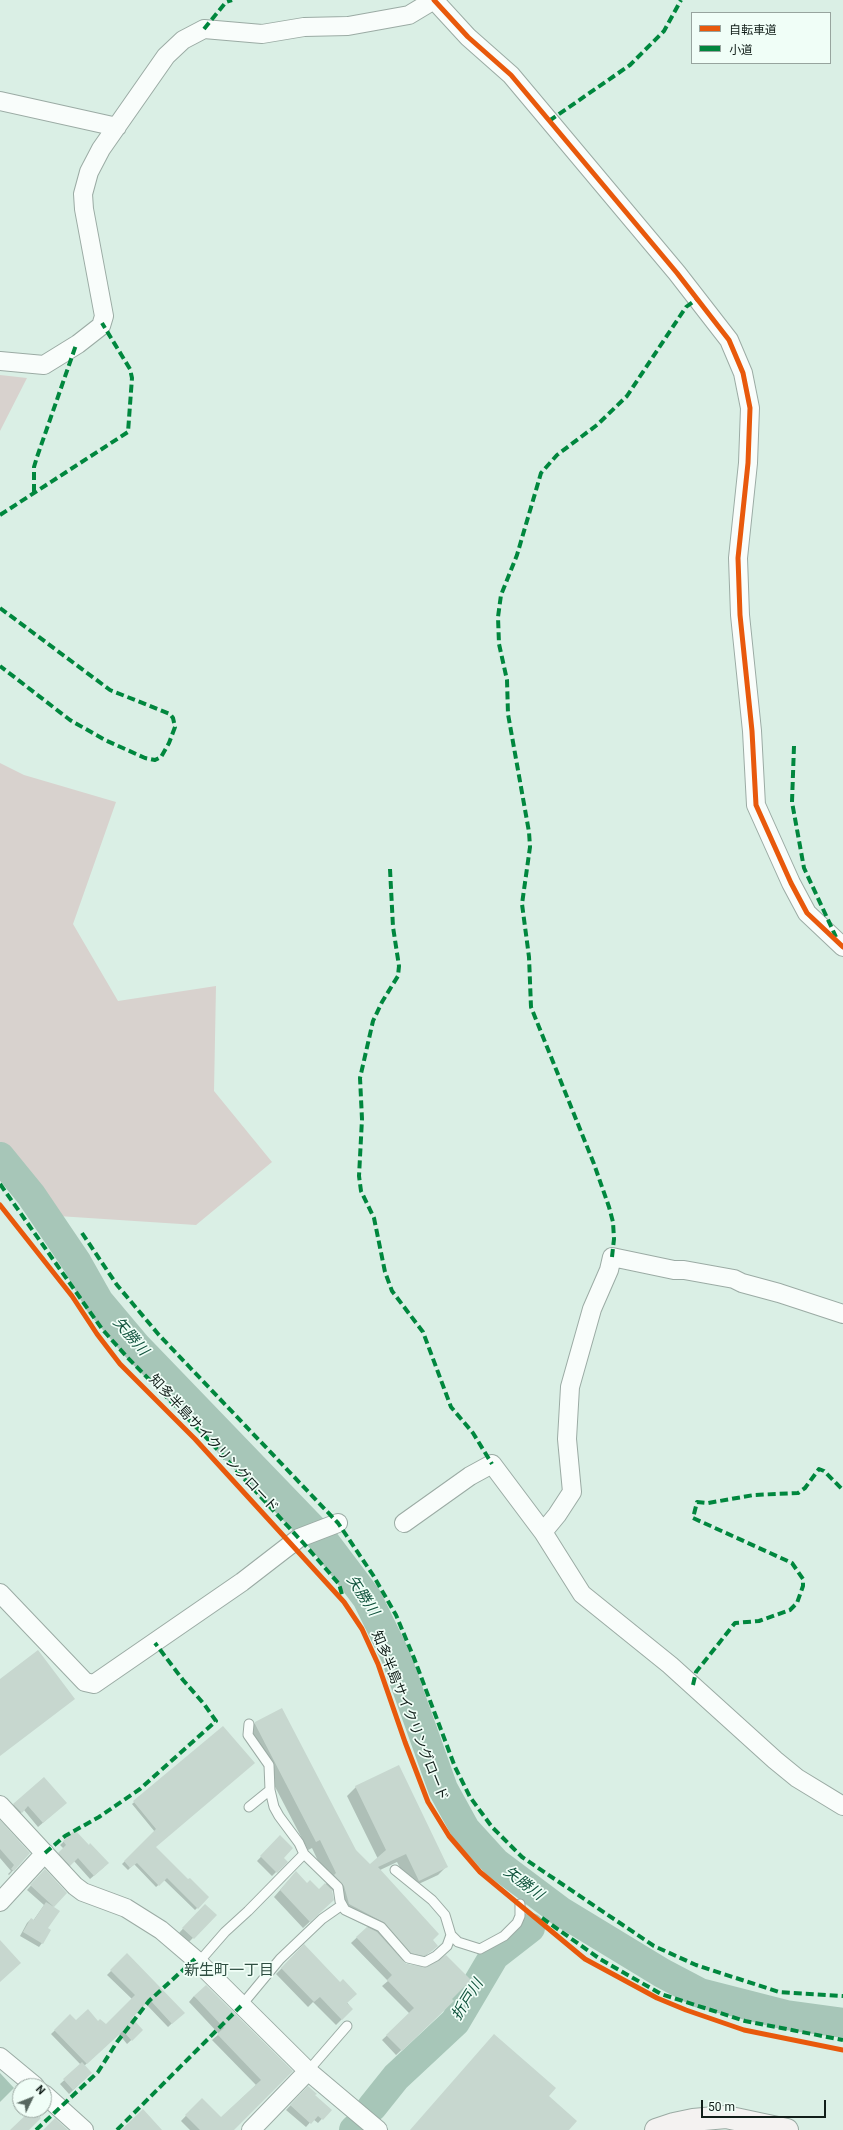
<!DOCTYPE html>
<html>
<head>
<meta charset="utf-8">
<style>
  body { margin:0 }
  #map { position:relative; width:843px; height:2130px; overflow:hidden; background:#daefe5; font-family:Roboto,"Noto Sans JP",sans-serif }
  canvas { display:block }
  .legend { position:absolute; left:691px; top:12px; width:140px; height:52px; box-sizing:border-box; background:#f0fef7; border:1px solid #97a49e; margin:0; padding:5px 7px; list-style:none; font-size:12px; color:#111e19 }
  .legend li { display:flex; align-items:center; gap:8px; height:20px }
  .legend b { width:20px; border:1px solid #97a49e }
  .north { position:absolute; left:12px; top:2078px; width:40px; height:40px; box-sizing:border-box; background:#f0fef7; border:1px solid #97a49e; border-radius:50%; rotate:47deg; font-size:11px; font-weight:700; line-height:16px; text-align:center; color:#111e19 }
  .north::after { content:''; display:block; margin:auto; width:14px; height:18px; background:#576760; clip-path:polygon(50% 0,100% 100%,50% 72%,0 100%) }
  .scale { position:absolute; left:701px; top:2100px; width:125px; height:18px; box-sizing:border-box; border:2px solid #111e19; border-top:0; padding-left:5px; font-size:12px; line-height:14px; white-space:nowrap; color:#111e19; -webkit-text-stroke:3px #f0fef7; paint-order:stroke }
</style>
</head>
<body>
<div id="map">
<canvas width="843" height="2130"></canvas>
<ul class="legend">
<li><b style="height:5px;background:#e8590c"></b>自転車道</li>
<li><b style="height:5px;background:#00873e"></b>小道</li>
</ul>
<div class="north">N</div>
<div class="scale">50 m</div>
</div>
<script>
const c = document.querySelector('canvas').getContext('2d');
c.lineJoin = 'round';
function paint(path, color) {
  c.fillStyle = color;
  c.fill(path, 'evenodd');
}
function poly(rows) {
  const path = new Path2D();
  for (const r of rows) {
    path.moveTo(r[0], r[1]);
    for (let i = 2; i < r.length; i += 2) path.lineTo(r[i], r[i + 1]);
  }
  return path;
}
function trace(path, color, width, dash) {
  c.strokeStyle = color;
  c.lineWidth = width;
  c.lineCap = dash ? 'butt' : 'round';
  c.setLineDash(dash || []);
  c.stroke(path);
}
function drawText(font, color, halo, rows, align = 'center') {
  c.font = font + ' Roboto,"Noto Sans JP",sans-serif';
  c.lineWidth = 3.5;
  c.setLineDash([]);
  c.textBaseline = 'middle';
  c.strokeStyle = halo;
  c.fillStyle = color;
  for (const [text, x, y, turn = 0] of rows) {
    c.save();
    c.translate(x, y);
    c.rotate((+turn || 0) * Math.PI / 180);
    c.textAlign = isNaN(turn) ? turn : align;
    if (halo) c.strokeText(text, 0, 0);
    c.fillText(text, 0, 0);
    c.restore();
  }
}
const green = poly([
  [0,375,27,378,0,431],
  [0,763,24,775,116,802,73,924,118,1001,216,986,214,1091,272,1162,196,1225,58,1216,0,1143]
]);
const water = poly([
  [0,2073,14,2088,0,2102]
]);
const shadow = poly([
  [255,1723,355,1850,370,1866,378,1859,347,1796,356,1787,446,1867,438,1875,410,1888,397,1862,380,1870,437,1946,415,1964,401,1960,403,1963,424,1969,453,2001,396,2055,382,2040,410,2014,382,1986,388,1981,351,1943,368,1927,342,1914,337,1907,334,1892,331,1889,333,1900,303,1928,274,1897,296,1872,307,1884,319,1890,328,1882,312,1848,308,1850,247,1733],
  [223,1727,155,1847,188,1881,208,1897,195,1910,164,1880,156,1887,134,1864,128,1870,122,1864,155,1832,132,1804],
  [14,1804,61,1807,38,1827,24,1810,17,1816,10,1809],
  [0,1822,29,1853,9,1875,8,1874,11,1871,0,1858],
  [75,1831,104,1867,90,1879,74,1861,67,1868,56,1857,64,1849,60,1845],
  [280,1837,282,1858,286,1862,272,1876,257,1861],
  [45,1870,66,1893,53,1907,42,1943,39,1947,20,1936,27,1923,31,1919,33,1921,44,1905,27,1890],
  [205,1905,215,1915,189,1942,179,1933],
  [304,1946,352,2009,336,2025,313,2002,308,2007,276,1974],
  [127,1955,183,2013,168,2027,145,2003,130,2018,142,2030,127,2044,119,2034,84,2066,87,2077,69,2094,60,2084,81,2065,51,2034,70,2016,76,2022,98,2022,106,2026,132,1999,107,1975],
  [194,1996,292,2071,233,2130,190,2130,181,2121,202,2099,221,2118,256,2085,212,2040,219,2034,189,2002],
  [308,2087,314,2096,330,2110,318,2123,313,2119,306,2127,286,2110]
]);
const river = poly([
  [0,1157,31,1195,77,1263,99,1302,136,1346,324,1541,367,1598,396,1657,443,1789,465,1829,496,1863,560,1911,662,1973,700,1993,786,2015,843,2023],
  [372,2107,396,2077,455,2022,494,1956,530,1928],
  [354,2130,355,2129]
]);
const building = poly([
  [38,1650,75,1699,0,1756,0,1679],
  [282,1708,356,1850,370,1864,386,1850,355,1786,399,1765,448,1867,419,1881,406,1854,378,1867,439,1934,433,1940,438,1946,432,1951,424,1956,411,1953,385,1923,349,1904,344,1886,334,1875,336,1873,320,1840,316,1842,255,1724,255,1722],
  [223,1726,255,1763,156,1847,188,1879,190,1878,209,1897,198,1909,167,1878,159,1886,137,1863,130,1868,124,1861,156,1829,133,1801],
  [44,1777,67,1803,43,1823,28,1806,22,1813,13,1804],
  [0,1820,30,1853,14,1871,11,1869,14,1865,0,1849],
  [75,1830,89,1845,90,1843,109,1863,94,1876,78,1858,70,1866,58,1853,66,1845,63,1841],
  [280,1835,293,1848,284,1858,288,1862,277,1873,260,1856],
  [45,1869,67,1893,54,1907,60,1911,48,1928,51,1930,43,1944,23,1932,31,1918,34,1920,46,1902,54,1907,30,1885],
  [296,1871,307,1883,310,1880,319,1889,325,1883,332,1890,334,1900,310,1922,280,1890],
  [205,1904,217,1915,194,1939,182,1928],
  [367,1927,377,1932,406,1964,427,1967,446,1955,471,1980,452,1999,454,2001,402,2051,386,2035,414,2008,387,1980,392,1975,356,1937],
  [0,1940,21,1963,0,1982],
  [304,1944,340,1982,343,1979,357,1994,347,2003,353,2009,342,2020,320,1997,314,2002,281,1968],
  [127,1953,185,2013,172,2024,150,2000,132,2018,143,2030,132,2041,123,2031,87,2064,54,2030,70,2014,76,2020,88,2009,98,2021,100,2019,106,2024,135,1995,110,1970],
  [206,1985,293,2071,234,2130,200,2130,185,2115,202,2098,221,2117,261,2080,217,2034,224,2028,194,1996],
  [494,2034,556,2088,549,2096,577,2121,569,2130,410,2130],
  [82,2062,92,2073,73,2090,63,2079],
  [308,2086,317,2094,315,2095,332,2110,323,2120,318,2116,311,2124,290,2105],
  [143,2109,162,2130,121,2130],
  [31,2110,41,2118,29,2130,10,2130],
  [55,2118,68,2130,43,2130]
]);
const lane = poly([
  [249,1807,270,1790,269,1765,248,1735,249,1724],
  [304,1854,338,1887,340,1901,345,1910,381,1927,408,1958,425,1962,436,1956,447,1946,451,1935],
  [395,1870,432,1900,445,1915,451,1935,458,1942,480,1949,504,1936,517,1923,520,1916,520,1904],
  [198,1963,225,1932,248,1911,304,1854,299,1843,279,1816,274,1807,270,1790],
  [241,2006,280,1959,322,1919,342,1905],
  [308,2071,347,2026]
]);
const street = poly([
  [434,0,468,37,511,75,677,273,729,340,743,373,750,408,748,463,738,558,740,615,752,731,756,805,791,883,807,913,843,947],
  [0,101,117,127],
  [0,361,44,365,78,344,101,326,104,316,84,209,83,194,89,172,101,149,166,56,183,40,204,29,262,34,304,27,348,26,409,15,434,0],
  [404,1523,470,1476,492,1464,543,1532,582,1594,670,1665,775,1760,797,1778,843,1806],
  [543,1532,557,1515,572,1492,567,1439,570,1387,592,1309,609,1270,612,1257,674,1270,684,1270,734,1279,742,1283,779,1293,843,1314],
  [0,1593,85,1682,94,1684,242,1582,299,1538,338,1523],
  [0,1805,75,1886,83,1892,126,1908,161,1930,195,1959,308,2071,378,2130],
  [0,1902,45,1853],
  [0,2057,35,2086],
  [44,2094,84,2130],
  [251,2130,308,2071]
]);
const secondary = poly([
  [656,2130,674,2124,693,2120,726,2117,787,2130]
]);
const quiet = poly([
  [204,29,226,2,232,0],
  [549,121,630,65,664,31,681,0],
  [34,492,34,467,37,457,76,345],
  [0,515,128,432,132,378,130,369,102,323],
  [0,608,110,690,170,714,173,718,175,727,169,743,161,757,155,760,145,758,105,740,70,720,0,666],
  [794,746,792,802,804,868,836,937],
  [390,869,393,927,399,966,398,976,382,1002,373,1021,360,1078,362,1119,359,1176,361,1191,374,1218,385,1272,392,1291,423,1332,451,1407,473,1433,492,1464],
  [0,1184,102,1329,127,1357,203,1434,306,1546,339,1584,343,1598],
  [82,1233,117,1285,159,1335,338,1523,373,1575,396,1615,414,1658,455,1767,470,1797,492,1827,522,1857,654,1946,696,1965,779,1992,843,1996],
  [612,1257,614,1239,613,1222,609,1207,594,1164,531,1007,529,957,522,904,530,847,529,832,508,714,507,680,499,644,498,617,501,595,517,555,541,473,557,455,597,425,627,396,680,316,686,307,697,299],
  [693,1685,696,1672,735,1623,759,1621,790,1610,797,1603,803,1586,803,1579,792,1563,693,1518,697,1502,708,1503,754,1495,798,1493,805,1488,819,1469,824,1471,843,1490],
  [45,1853,65,1836,99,1817,140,1789,216,1721,204,1704,183,1680,155,1643],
  [542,1918,600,1959,661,1994,745,2021,843,2040],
  [36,2130,98,2072,117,2042,149,2001,195,1959],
  [117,2130,241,2006]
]);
const cycleway = poly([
  [434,0,468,37,511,75,677,273,729,340,743,373,750,408,748,463,738,558,740,615,752,731,756,805,791,883,807,913,843,947],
  [0,1205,72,1296,97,1334,120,1364,195,1439,344,1602,362,1629,378,1664,405,1742,428,1802,449,1836,480,1872,585,1959,657,1998,686,2010,744,2030,843,2050]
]);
const streetNames = [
  ["知多半島サイクリングロード",213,1444,47],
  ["知多半島サイクリングロード",409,1716,68]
];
const waterNames = [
  ["矢勝川",130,1337,49],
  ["矢勝川",362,1596,57],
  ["矢勝川",523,1884,37],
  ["折戸川",468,2000,-58]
];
const neighbourhoodNames = [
  ["新生町一丁目",229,1971]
];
paint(green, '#d8d2ce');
paint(water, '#a7c6b8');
paint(shadow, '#0003');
trace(river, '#a7c6b8', 30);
paint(building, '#c7d7cf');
trace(lane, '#9baba4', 11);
trace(street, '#9baba4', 20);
trace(secondary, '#9baba4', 24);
trace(lane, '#f9fdfb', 9);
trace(street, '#f9fdfb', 18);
trace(secondary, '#f4f2f1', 22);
trace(quiet, '#00873e', 4, [8, 4]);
trace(cycleway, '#e8590c', 5);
drawText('14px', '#111e19', '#f0fef7', streetNames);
drawText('italic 15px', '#12543e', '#f0fef7', waterNames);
drawText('15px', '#2e4e41', '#f0fef7', neighbourhoodNames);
</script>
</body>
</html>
